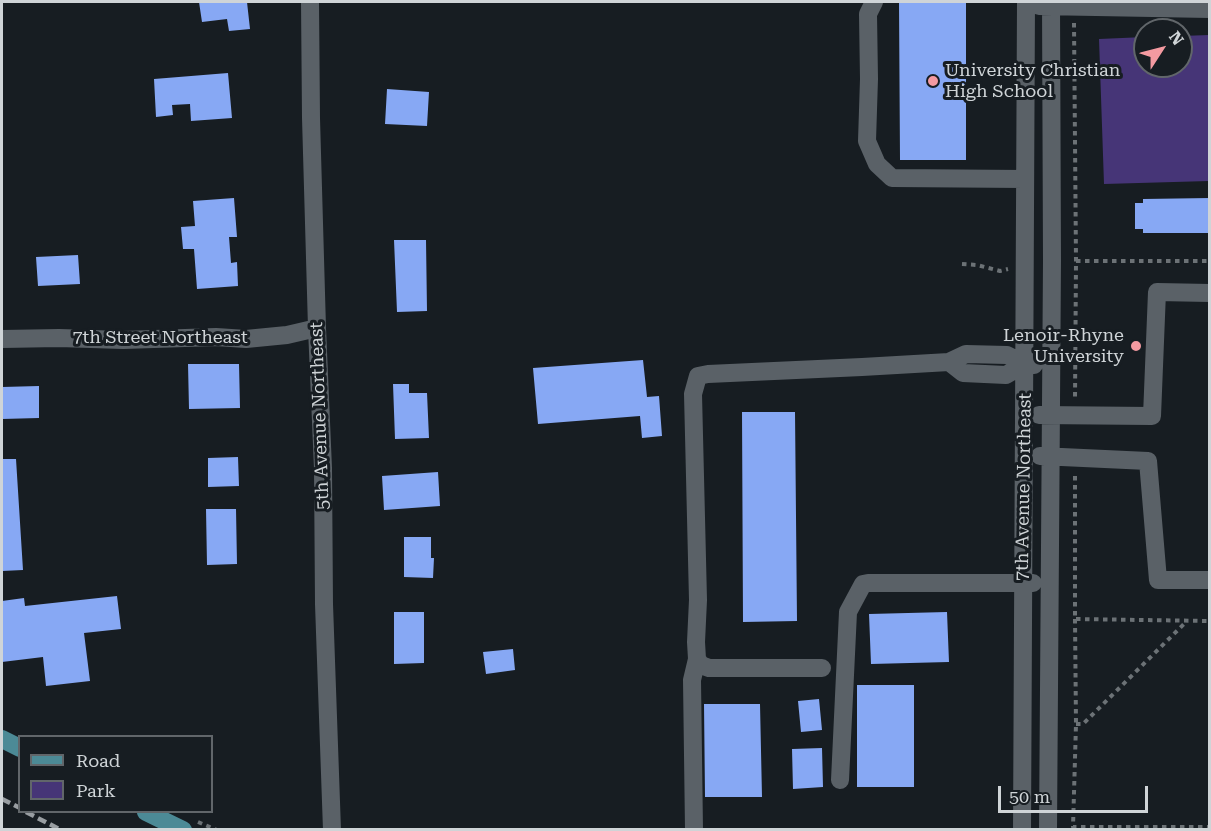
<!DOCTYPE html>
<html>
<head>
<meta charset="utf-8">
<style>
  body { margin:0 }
  #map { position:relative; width:1211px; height:831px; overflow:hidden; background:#171d22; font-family:"Roboto Serif",serif }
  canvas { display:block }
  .frame { position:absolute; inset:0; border:3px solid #cfd4d7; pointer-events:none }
  .legend { position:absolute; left:18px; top:735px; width:195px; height:78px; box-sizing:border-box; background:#171d22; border:2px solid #61666a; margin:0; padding:8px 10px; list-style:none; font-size:18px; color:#cfd4d7 }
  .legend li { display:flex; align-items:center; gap:12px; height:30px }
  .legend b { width:30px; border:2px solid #61666a }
  .north { position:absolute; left:1133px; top:18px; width:60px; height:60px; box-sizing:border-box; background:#171d22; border:2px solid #61666a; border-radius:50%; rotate:54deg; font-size:16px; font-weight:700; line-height:24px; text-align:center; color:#cfd4d7 }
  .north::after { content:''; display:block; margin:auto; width:21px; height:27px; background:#f49aa1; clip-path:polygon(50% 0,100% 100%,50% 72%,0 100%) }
  .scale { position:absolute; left:998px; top:786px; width:150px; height:27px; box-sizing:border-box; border:3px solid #cfd4d7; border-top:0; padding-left:8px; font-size:18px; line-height:21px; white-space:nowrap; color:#cfd4d7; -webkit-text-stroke:4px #171d22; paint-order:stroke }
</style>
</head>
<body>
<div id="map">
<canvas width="1211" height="831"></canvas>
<div class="frame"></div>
<ul class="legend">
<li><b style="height:8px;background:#4c8a96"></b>Road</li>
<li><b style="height:16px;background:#463577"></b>Park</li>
</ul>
<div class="north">N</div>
<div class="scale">50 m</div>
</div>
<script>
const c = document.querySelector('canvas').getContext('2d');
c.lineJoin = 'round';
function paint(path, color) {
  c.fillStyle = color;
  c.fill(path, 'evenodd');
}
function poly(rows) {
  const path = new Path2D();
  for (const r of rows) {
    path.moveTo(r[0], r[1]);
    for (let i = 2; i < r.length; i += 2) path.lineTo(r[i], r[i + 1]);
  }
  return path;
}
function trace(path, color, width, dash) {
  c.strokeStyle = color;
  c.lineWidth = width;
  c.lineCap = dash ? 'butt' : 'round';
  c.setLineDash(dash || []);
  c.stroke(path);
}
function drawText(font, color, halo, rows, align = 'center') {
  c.font = font + ' "Roboto Serif",serif';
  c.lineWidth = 6;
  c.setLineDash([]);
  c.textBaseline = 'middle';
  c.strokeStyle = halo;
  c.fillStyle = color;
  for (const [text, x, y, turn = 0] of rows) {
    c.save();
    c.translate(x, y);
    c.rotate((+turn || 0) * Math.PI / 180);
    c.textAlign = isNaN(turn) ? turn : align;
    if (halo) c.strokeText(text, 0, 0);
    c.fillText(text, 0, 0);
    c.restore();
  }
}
const green = poly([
  [1209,35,1209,181,1104,184,1099,39,1145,37,1145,66,1181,66,1181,36]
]);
const building = poly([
  [199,2,247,2,250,29,229,31,227,19,202,22],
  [899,2,966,2,966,160,900,160],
  [228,73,232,118,191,121,190,104,172,105,173,115,156,117,154,79],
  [387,89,429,92,427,126,385,124],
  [234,198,237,237,229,237,231,263,237,262,238,286,197,289,194,249,183,249,181,227,195,226,193,201],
  [1210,198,1210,233,1143,233,1143,229,1135,229,1135,203,1143,203,1143,199],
  [394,240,426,240,427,311,397,312],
  [78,255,80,284,38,286,36,257],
  [643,360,647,397,659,396,662,436,642,438,640,416,538,424,533,368],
  [188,364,239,364,240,408,189,409],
  [393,384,409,384,409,393,427,393,429,438,395,439],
  [39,386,39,418,2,419,2,387],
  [742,412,795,412,797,621,743,622],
  [238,457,239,486,208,487,208,458],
  [2,459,16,459,23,570,2,571],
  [438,472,440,506,384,510,382,476],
  [206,509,236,509,237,564,207,565],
  [404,537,431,537,431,558,434,558,433,578,404,577],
  [117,596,121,629,84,633,90,681,46,686,43,657,2,662,2,601,24,598,25,606],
  [394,612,424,612,424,663,394,664],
  [947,612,949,662,871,664,869,614],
  [513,649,515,670,486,674,483,652],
  [857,685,914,685,914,787,857,787],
  [819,699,822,730,801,732,798,701],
  [704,704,760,704,762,797,705,797],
  [822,748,823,787,793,789,792,749]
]);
const path = poly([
  [1074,23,1076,261,1075,399],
  [1076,261,1210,261],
  [962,264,977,265,1000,271,1008,269],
  [1075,476,1075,619,1210,621],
  [1075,619,1076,724,1073,827,1210,827],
  [1076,724,1083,724,1187,621],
  [198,822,217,830]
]);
const minor = poly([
  [310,2,311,118,317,328,323,468,324,604,332,830],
  [874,2,868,14,869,79,867,141,877,164,892,178,1025,179],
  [1039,6,1210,9],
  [2,339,59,338,123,340,216,337,246,339,287,335,317,328],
  [1025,364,1006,375,963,373,949,362,966,354,1007,355,1025,364,1034,365],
  [1039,415,1152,416,1157,292,1210,293],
  [1040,456,1148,461,1158,580,1210,580],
  [822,668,709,668,701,665,697,659,696,642,698,600,693,394,698,376,708,374,862,367,949,362],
  [840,780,848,612,863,584,868,583,1033,583],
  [694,830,692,680,697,659],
  [1022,830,1026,2],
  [1048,830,1052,261,1051,2]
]);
const major = poly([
  [2,739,20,748],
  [146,812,183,830]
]);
const rail = poly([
  [2,799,20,808],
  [26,812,61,830]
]);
const markers = [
  [933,81,6,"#f49aa1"],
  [1136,346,6,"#f49aa1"]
];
const poiNames = [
  ["University Christian",945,71],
  ["High School",945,92],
  ["Lenoir-Rhyne",1124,336,"right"],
  ["University",1124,357,"right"]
];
const streetNames = [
  ["7th Street Northeast",160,338],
  ["5th Avenue Northeast",320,416,-92],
  ["7th Avenue Northeast",1024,487,-89]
];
paint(green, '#463577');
paint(building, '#87a8f4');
trace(path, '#6c7276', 4, [4.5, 4.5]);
trace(minor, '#5a6167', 18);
trace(major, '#4c8a96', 18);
trace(rail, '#999ea2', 4.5, [9, 4.5]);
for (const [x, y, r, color] of markers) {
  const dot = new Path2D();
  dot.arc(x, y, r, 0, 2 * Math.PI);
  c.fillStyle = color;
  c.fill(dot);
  trace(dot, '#171d22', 2);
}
drawText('18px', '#cfd4d7', '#171d22', poiNames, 'left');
drawText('18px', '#cfd4d7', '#171d22', streetNames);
</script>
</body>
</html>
